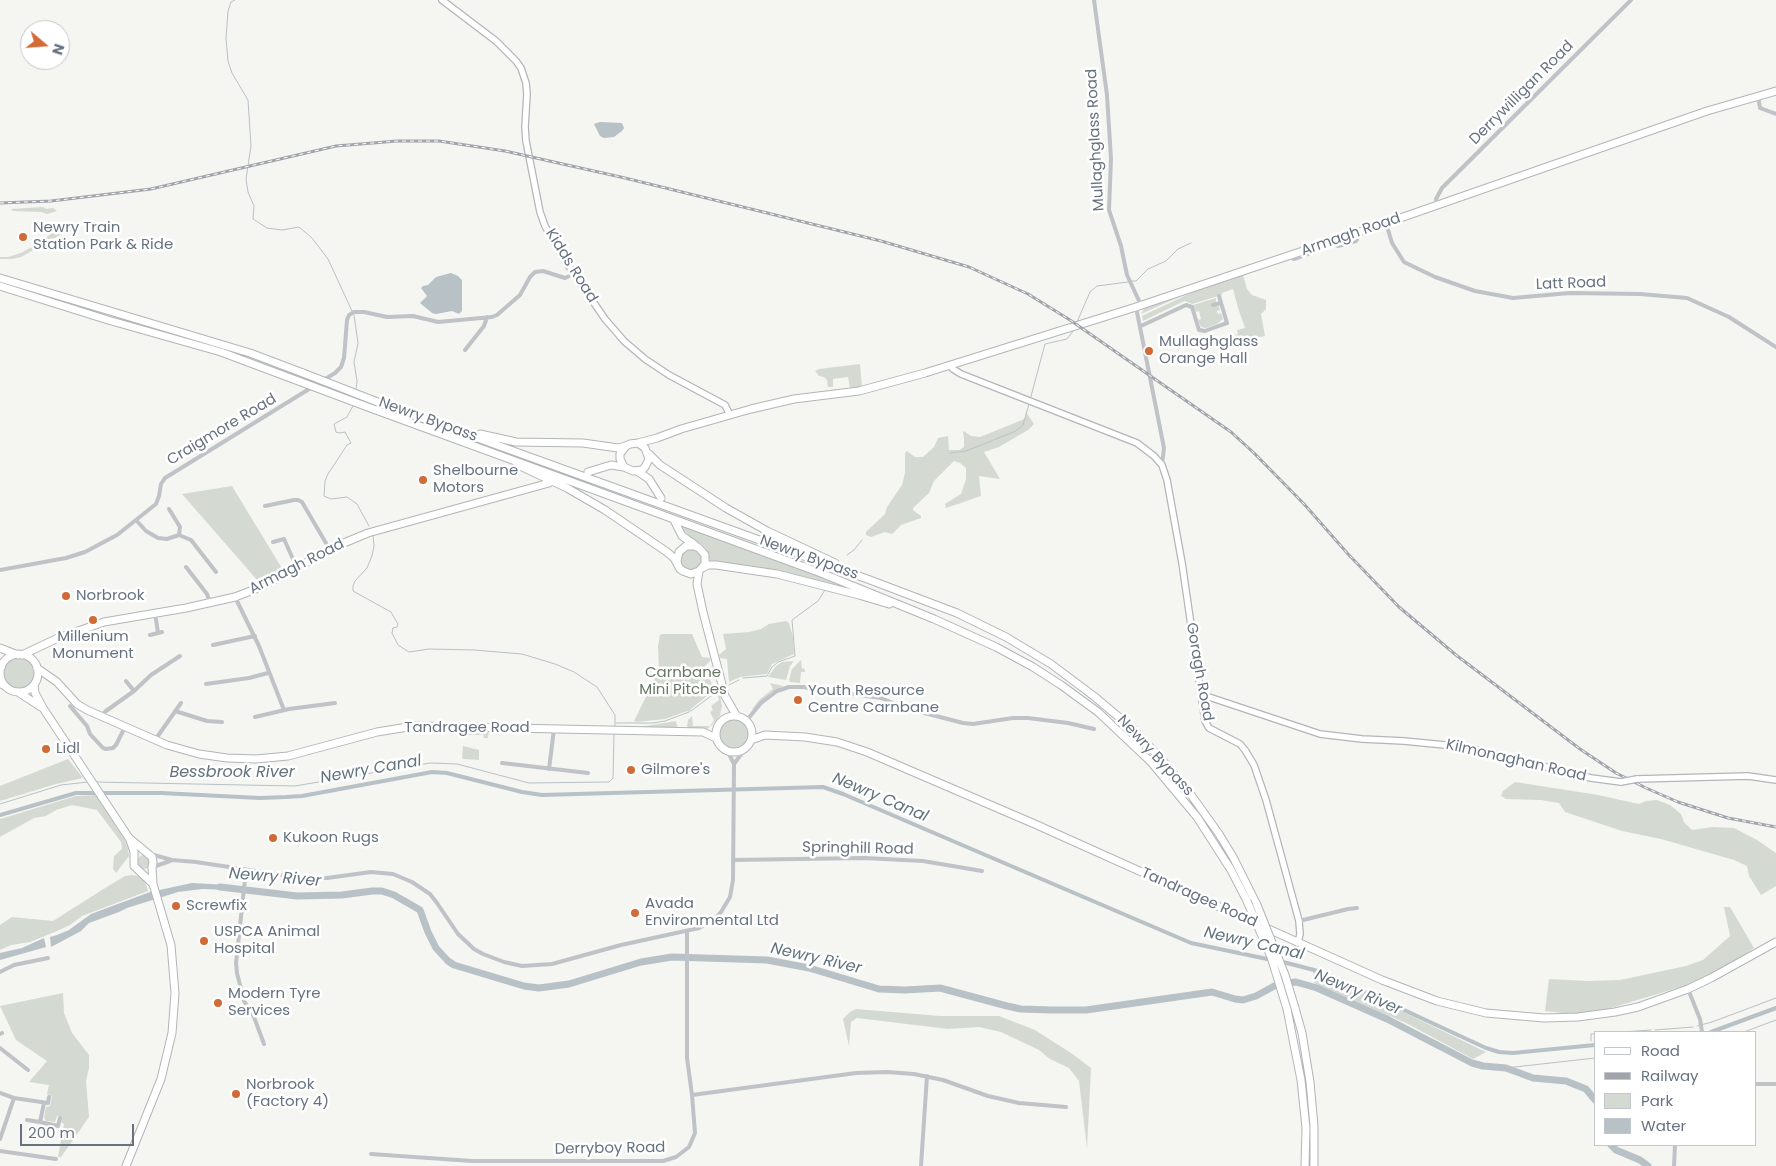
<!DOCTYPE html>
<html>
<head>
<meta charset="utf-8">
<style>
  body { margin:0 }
  #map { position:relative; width:1776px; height:1166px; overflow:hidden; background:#f5f5f2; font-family:Poppins,sans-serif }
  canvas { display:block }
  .legend { position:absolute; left:1594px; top:1031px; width:162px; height:115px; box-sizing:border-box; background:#fff; border:1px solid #c2c7cc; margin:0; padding:6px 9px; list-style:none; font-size:15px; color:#677280 }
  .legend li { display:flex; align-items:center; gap:10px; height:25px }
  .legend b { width:25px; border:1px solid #c2c7cc }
  .north { position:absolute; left:20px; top:20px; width:50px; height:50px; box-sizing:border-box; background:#fff; border:1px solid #c2c7cc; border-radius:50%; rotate:108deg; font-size:14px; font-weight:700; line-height:20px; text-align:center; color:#677280 }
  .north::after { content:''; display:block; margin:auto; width:18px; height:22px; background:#d16a36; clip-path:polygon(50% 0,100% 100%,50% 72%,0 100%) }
  .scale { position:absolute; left:20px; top:1124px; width:114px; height:22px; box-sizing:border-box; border:2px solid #677280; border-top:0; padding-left:6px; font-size:15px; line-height:18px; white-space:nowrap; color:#677280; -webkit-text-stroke:4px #fff; paint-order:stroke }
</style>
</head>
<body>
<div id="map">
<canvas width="1776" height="1166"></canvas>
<ul class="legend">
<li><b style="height:6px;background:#fff"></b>Road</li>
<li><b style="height:6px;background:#a1a5ab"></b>Railway</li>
<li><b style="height:14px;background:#d4dad2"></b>Park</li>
<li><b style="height:14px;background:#b8c1c6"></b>Water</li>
</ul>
<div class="north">N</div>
<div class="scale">200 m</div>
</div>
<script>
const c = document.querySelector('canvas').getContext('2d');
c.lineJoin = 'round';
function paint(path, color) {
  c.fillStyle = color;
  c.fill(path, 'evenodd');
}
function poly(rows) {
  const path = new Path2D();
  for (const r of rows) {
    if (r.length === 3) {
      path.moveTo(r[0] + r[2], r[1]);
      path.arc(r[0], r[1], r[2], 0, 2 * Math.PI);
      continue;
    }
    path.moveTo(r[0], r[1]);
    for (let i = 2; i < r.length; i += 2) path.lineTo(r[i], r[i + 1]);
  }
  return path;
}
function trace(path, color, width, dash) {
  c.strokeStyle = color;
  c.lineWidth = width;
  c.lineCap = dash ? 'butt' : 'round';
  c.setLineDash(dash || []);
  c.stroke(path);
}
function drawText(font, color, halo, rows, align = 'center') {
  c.font = font + ' Poppins,sans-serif';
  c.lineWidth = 5;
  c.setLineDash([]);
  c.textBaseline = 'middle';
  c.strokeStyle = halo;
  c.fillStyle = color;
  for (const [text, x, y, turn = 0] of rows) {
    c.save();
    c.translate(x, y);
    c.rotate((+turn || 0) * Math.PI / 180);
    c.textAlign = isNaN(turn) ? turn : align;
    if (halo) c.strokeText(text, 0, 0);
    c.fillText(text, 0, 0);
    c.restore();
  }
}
const green = poly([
  [43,207,46,209,53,208,57,211,47,214,41,212,13,211,11,209],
  [55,225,62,234,21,257,12,259,0,259,0,257,8,257,21,253,41,242,54,231],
  [1243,275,1247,289,1252,295,1266,300,1266,309,1261,314,1265,336,1237,342,1235,335,1238,334,1237,330,1245,328,1238,308,1233,289,1222,293,1222,295,1192,304,1185,301,1180,303,1143,321,1142,316,1197,290],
  [1199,288,1141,314,1146,306],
  [1216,298,1216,303,1211,304,1212,307,1219,306,1220,310,1217,311,1218,314,1221,313,1223,319,1217,324,1206,328,1201,327,1198,320,1201,319,1199,311,1196,312,1193,305],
  [860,364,862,387,850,388,848,377,833,379,833,387,828,387,827,380,824,377,819,376,815,371,819,369],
  [1026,412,1034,424,1028,430,999,447,984,452,1000,479,979,476,981,496,946,508,945,504,961,494,966,479,966,468,960,463,954,461,934,481,929,493,913,508,913,510,921,516,921,518,901,525,892,534,885,532,871,537,866,535,866,532,885,514,887,507,902,485,905,473,905,453,907,451,915,457,923,457,934,447,938,438,948,436,949,450,959,450,964,447,964,438,963,433,964,431,971,436,980,437,1022,420,1025,418],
  [232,486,283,570,258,581,182,494],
  [680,525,819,576,863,593,712,562,710,561,707,550,703,545,691,539],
  [691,560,11],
  [786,621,789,623,793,637,794,654,772,664,767,674,740,677,729,682,727,659,720,658,719,655,726,649,723,634,749,632,761,629,769,624],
  [662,634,692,634,702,657,710,658,711,660,705,666,714,690,691,709,690,712,687,711,665,719,636,722,634,721,659,670,658,646,660,635],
  [20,673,16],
  [801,660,802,669,804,668,805,672,801,672,800,683,790,682,789,680,792,669],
  [794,661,790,666,786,680,768,677,776,666,782,662],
  [770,683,783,686,771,693,752,710,752,709,759,700,773,689],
  [717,691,719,691,722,706,720,715,712,725,707,729,693,729,687,727,688,720,692,716,693,726,710,726,714,720,710,712,713,710,711,706,719,700],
  [734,733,15],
  [676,721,677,726,679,725,673,729,633,728],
  [465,730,489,730,488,738,484,738,483,735,464,735],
  [463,746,479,750,479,760,463,759,462,757],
  [68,759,83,778,56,784,0,801,0,786],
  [1515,782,1598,795,1639,804,1646,801,1657,800,1670,805,1681,814,1684,822,1692,830,1713,827,1734,828,1757,840,1776,853,1776,886,1761,895,1749,876,1747,866,1734,860,1661,839,1622,831,1565,812,1559,803,1541,800,1506,799,1501,796,1503,791],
  [96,795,125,840,128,849,129,856,116,873,113,869,114,856,122,849,121,842,97,810,72,805,56,810,46,816,34,818,0,837,0,819,76,796],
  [144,862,7],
  [132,875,138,876,142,879,146,884,148,891,82,916,70,925,57,931,30,942,11,945,0,950,0,925,12,917,53,921,102,890,125,876],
  [1724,907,1730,907,1754,948,1731,964,1712,975,1684,986,1611,1008,1588,1013,1564,1013,1545,1011,1549,979,1588,981,1620,980,1686,966,1703,960,1730,936],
  [1313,971,1389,1005,1486,1052,1473,1059,1408,1024,1314,983],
  [63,993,64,1013,72,1033,89,1055,89,1068,86,1081,89,1117,61,1157,58,1157,64,1124,61,1122,62,1117,57,1116,55,1122,46,1121,44,1118,46,1107,50,1106,52,1096,47,1094,49,1085,29,1082,47,1061,16,1040,0,1006],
  [856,1009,940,1016,999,1016,1035,1030,1074,1055,1091,1068,1087,1149,1079,1081,1069,1068,1050,1059,1039,1050,1001,1032,979,1027,948,1029,857,1018,851,1022,849,1046,843,1019,850,1012]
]);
const water = poly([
  [600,122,622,123,624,128,622,131,614,137,604,138,600,136,594,124],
  [451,273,458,276,462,280,462,311,459,314,452,311,436,314,432,313,420,303,427,296,421,288,423,286,428,285,436,277],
  [192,883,229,885,230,890,202,889,178,892,127,908,119,912,89,923,81,931,51,947,50,937,57,935,69,930,91,914,150,892],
  [44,938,46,947,0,960,0,953,22,948]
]);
const stream = poly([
  [235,0,231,2,228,11,226,38,228,61,232,73,248,100,251,146,246,179,248,192,254,206,253,219,267,228,282,230,299,227,312,238,328,259,352,311],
  [1132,281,1136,281,1148,269,1166,261,1178,249,1191,243],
  [354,315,358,343,354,362,357,381,356,390],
  [1077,322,1090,292,1097,286,1128,282],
  [1030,400,1045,344,1067,339,1074,330],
  [354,404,347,417,334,424,336,432,339,433,345,432,351,443,347,445,328,474,325,481,324,496,331,499,347,497,357,504,369,526],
  [950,453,966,451,1016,431,1023,425,1029,404],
  [373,535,374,546,372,556,367,568,355,581,353,586,353,591,391,612,398,624,397,627,393,628,392,633,398,645,409,652,429,649,474,650,522,654,555,664,574,672,597,687,615,715,615,727],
  [847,555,854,550,862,540],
  [743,678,767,676,772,667,778,662,795,656,792,620,818,601,825,590],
  [729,685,739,680],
  [691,711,719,690],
  [616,723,653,723,665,721,689,712],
  [95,782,295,786,430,763,457,764,529,783,609,782,613,778,614,734],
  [0,804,61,785,88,782],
  [1697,1026,1712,1022,1776,998],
  [1655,1030,1693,1027],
  [1622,1032,1651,1030],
  [1744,1032,1776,1020],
  [1591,1041,1591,1034,1595,1034],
  [1506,1068,1595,1058]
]);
const canal = poly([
  [0,815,76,793,161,793,260,798,286,797,302,796,432,772,447,773,522,792,542,795,823,787,843,794,1191,943,1272,960],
  [1279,961,1322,972,1486,1048,1499,1052,1513,1053,1595,1045],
  [1711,1032,1776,1008]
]);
const river = poly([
  [220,887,297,896,342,895,372,891,382,891,394,895,420,910,428,932,436,948,448,961,454,965,524,986,539,988,569,984,641,962,672,957,767,960,809,968,879,989,905,990,940,988,1007,1006,1021,1009,1051,1010,1086,1010,1212,992,1235,999,1243,1000,1256,996,1278,984,1296,982,1317,988,1387,1019,1472,1063,1483,1066,1506,1068,1533,1078,1566,1081,1586,1089,1595,1100],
  [1611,1145,1616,1150,1640,1160,1648,1166]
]);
const street = poly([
  [1094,0,1107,95,1111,159,1109,210,1121,246,1127,275,1141,305],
  [1758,96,1760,108,1776,114],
  [1438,205,1436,199,1442,188,1631,0],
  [1386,223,1392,243,1404,262,1435,277,1475,291,1513,298,1570,293,1640,294,1687,298,1729,317,1776,347],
  [1330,242,1338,246,1356,241,1358,237,1358,232],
  [1289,257,1294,259,1308,254,1309,249],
  [1213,305,1221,303],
  [1136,307,1164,448,1162,465],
  [1141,326,1186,305,1192,307,1199,330,1205,331,1213,328,1227,323,1219,296],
  [465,350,484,326,487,317],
  [265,506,294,500,298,500,302,502,330,550],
  [169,509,180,527,179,535],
  [136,520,146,531,158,538,167,539,179,535,191,540,216,572],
  [273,542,284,539,297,568],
  [186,567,207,594,210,603],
  [0,570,66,558,85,552,117,535,156,504,159,496,161,484,165,478,335,373,341,367,344,358,347,320,349,315,354,312,364,312,387,317,413,316,438,322,492,317,497,315,520,295,530,277,535,272,543,271,565,278,574,274],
  [235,597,259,646,284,710],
  [155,613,158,633],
  [150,635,162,632],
  [213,645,255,636],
  [126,681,134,691],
  [206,684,249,678,268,673],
  [70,706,87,726,90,734,103,748,106,749,113,748,116,745,125,727],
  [175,711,207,721,222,722],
  [101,716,106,711,134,691,151,675,180,656],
  [255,717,289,709,335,703],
  [747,720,761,703,777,691,789,687,803,687,881,698,905,708,963,723,973,724,1013,718,1028,718,1068,723,1094,729],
  [155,740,181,703],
  [502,763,588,773],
  [734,764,744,750],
  [549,769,554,729],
  [150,854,172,860,196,862,302,878,327,878,371,872,393,874,412,882,430,894,437,903,458,934,474,949,483,954,504,962,522,966,552,964,621,945,699,928,715,919,721,912,730,897,733,880,734,764,728,752],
  [733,860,864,858,923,861,982,871],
  [153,867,170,861],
  [246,870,236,963,237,973,244,1001,254,1017,264,1044],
  [1299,921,1348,909,1357,908],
  [0,972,14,965,48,958],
  [1688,989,1700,1019,1702,1032],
  [0,1034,2,1033],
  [0,1048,28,1070],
  [1755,1084,1776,1084],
  [0,1093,14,1098,48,1103,49,1097],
  [692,1095,856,1073,887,1072,914,1074,943,1080,988,1096,1019,1103,1066,1107],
  [44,1103,40,1122,58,1126,60,1118],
  [27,1120,40,1122],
  [0,1139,14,1098],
  [0,1151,56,1159],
  [371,1154,472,1161,663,1161,676,1157,689,1147,695,1133,692,1095,687,1058,687,931],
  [921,1166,927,1076],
  [1674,1166,1675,1145]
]);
const secondary = poly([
  [442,0,496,41,516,61,521,68,526,83,527,94,525,127,526,141,540,212,545,226,566,262,605,319,624,341,645,359,669,375,725,405,730,415],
  [950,365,953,369,961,374,1137,443,1154,456,1162,465,1167,480,1182,563,1205,721,1209,728,1240,744,1245,750,1254,765,1266,800,1299,921,1300,934,1298,943],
  [1201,697,1209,697,1320,734,1362,739,1404,741,1465,747,1591,778,1621,782],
  [1637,779,1748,776,1776,780]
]);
const primary = poly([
  [0,668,2,667],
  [0,684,8,688]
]);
const highway = poly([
  [0,278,250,353,303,373],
  [0,286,108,320,221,352,301,382],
  [375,401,870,580,957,613,1006,637,1051,664,1095,697,1134,730,1163,761,1189,792,1219,834,1233,857,1257,905],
  [373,409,821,573,934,619,996,647,1033,667,1061,685,1098,712,1151,762,1197,817,1231,870,1247,901],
  [480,434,516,442,583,443,618,448,626,446],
  [638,443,657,438,681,429,751,409,794,399,859,391,925,373,1136,307,1386,223,1707,111,1776,91],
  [649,454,660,465,726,508,767,531,835,563],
  [518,465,567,488,605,510,667,552,674,558,680,569,683,571,691,574,699,571,705,564,705,555,699,548,695,546,686,546,679,552,677,561,678,565],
  [637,471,649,479,661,498],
  [588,472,611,465,624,467,633,471,642,470,645,467,649,459,645,448,638,443,630,444,626,446,620,454,620,459,624,467],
  [675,522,682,536,695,545],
  [702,568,708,565,716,565,777,574,859,595,889,604],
  [699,571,697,584,703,612,725,696,736,715],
  [0,648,18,655],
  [19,673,19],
  [22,655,58,638,104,622,186,608,235,597,261,587,339,545,368,533,549,483],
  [37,668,57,682,77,704,87,710,167,745,199,754,227,758,256,759,288,756,377,732,414,726,703,732,716,738],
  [34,685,35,693,43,708,129,838,152,857,153,862,152,867,153,884,171,945,175,993,172,1033,161,1079,126,1166],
  [18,692,41,707],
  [734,734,18],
  [751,740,765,735,805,737,837,742,867,752,1037,825,1382,980,1437,1001,1486,1013,1544,1018,1578,1017,1615,1012,1638,1007,1688,989,1711,978,1776,942],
  [130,840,134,852,134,866,153,884],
  [1295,1008,1302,1033,1310,1082,1314,1126,1314,1166],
  [1287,1009,1301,1080,1306,1128,1305,1166]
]);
const rail = poly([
  [0,203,51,201,151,189,336,146,397,141,439,141,505,151,625,178,881,241,969,267,1028,294,1070,320,1231,432,1254,453,1304,504,1348,554,1399,607,1456,655,1580,749,1616,773,1646,788,1678,802,1728,818,1776,827]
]);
const secondaryBridge = poly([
  [1621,782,1637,779]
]);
const highwayBridge = poly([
  [303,373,375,401],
  [301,382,373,409],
  [1247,901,1271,957,1287,1009],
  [1257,905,1285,975,1295,1008]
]);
const markers = [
  [23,237,5,"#d16a36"],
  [1149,351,5,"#d16a36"],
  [423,480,5,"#d16a36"],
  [66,596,5,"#d16a36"],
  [93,620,5,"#d16a36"],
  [798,700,5,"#d16a36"],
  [46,749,5,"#d16a36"],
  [631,770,5,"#d16a36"],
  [273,838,5,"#d16a36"],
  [176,906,5,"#d16a36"],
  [635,913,5,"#d16a36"],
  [204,941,5,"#d16a36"],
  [218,1003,5,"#d16a36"],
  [236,1094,5,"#d16a36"]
];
const streetNames = [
  ["Derrywilligan Road",1522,93,-45],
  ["Mullaghglass Road",1096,140,-93],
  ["Armagh Road",1351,235,-19],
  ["Kidds Road",571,266,58],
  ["Latt Road",1571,284,-2],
  ["Newry Bypass",428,420,20],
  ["Craigmore Road",222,430,-31],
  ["Newry Bypass",809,558,20],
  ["Armagh Road",297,567,-27],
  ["Goragh Road",1199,672,80],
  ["Tandragee Road",467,728],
  ["Newry Bypass",1155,756,47],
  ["Kilmonaghan Road",1516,761,13],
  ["Springhill Road",858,849,1],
  ["Tandragee Road",1199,898,24],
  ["Derryboy Road",610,1149,-1]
];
const poiNames = [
  ["Newry Train",33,228],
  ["Station Park & Ride",33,245],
  ["Mullaghglass",1159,342],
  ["Orange Hall",1159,359],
  ["Shelbourne",433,471],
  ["Motors",433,488],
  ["Norbrook",76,596],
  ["Millenium",93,637,"center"],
  ["Monument",93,654,"center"],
  ["Youth Resource",808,691],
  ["Centre Carnbane",808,708],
  ["Lidl",56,749],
  ["Gilmore's",641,770],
  ["Kukoon Rugs",283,838],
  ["Avada",645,904],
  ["Environmental Ltd",645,921],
  ["Screwfix",186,906],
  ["USPCA Animal",214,932],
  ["Hospital",214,949],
  ["Modern Tyre",228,994],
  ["Services",228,1011],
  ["Norbrook",246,1085],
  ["(Factory 4)",246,1102]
];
const parkNames = [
  ["Carnbane",683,673],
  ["Mini Pitches",683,690]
];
const waterNames = [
  ["Newry Canal",371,770,-10],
  ["Bessbrook River",232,773],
  ["Newry Canal",880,798,23],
  ["Newry River",275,878,5],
  ["Newry Canal",1254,944,13],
  ["Newry River",816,959,13],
  ["Newry River",1358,993,23]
];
paint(green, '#d4dad2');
paint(water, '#b8c1c6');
trace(stream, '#b8c1c6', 1);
trace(canal, '#b8c1c6', 4);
trace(river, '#b8c1c6', 7);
trace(secondary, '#b2b5ba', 8);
trace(primary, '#b3b6ba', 8);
trace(highway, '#b2b5b8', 9);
trace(street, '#bfc2c6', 4);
trace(secondary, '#fff', 5.5);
trace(primary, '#fff', 6);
trace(highway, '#fff', 7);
trace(rail, '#a1a5ab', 3);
trace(rail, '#fff', 1, [4]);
trace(secondaryBridge, '#b2b5ba', 8, []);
trace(highwayBridge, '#b2b5b8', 9, []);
trace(secondaryBridge, '#fff', 5.5);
trace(highwayBridge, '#fff', 7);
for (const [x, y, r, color] of markers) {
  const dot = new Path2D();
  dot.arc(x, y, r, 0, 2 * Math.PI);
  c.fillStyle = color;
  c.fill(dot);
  trace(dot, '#fff', 2);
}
drawText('15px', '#677280', '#fff', streetNames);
drawText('15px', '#677280', '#fff', poiNames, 'left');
drawText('15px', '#677865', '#fff', parkNames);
drawText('italic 16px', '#63737d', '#fff', waterNames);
</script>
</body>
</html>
